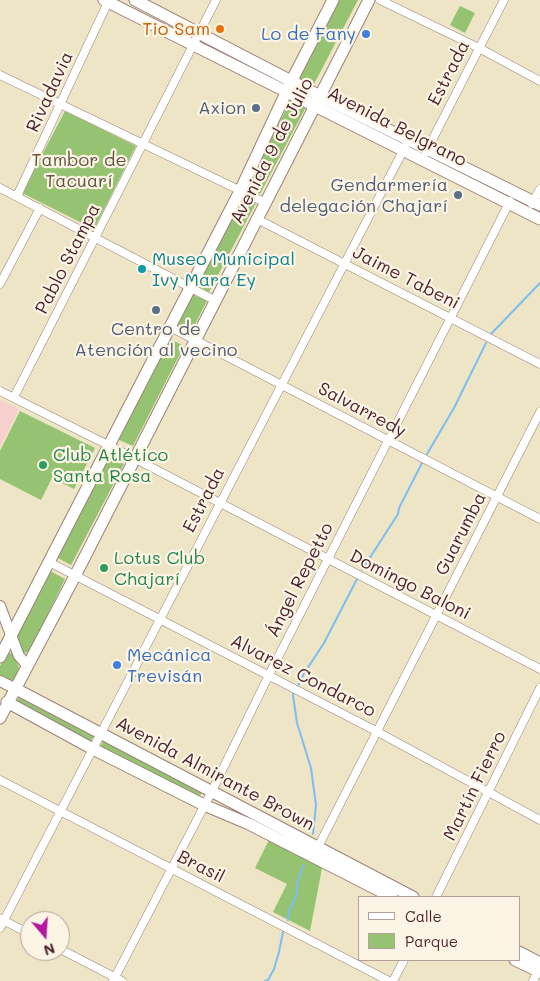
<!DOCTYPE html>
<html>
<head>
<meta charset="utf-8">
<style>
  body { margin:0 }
  #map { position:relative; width:540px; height:981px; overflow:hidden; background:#ede5c6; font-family:Mali,sans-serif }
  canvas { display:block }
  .legend { position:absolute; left:358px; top:896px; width:162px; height:65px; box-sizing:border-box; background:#fcf5e5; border:1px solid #b59f9b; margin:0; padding:6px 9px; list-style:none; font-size:15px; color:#4a1f2b }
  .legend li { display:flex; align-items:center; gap:10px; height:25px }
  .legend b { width:25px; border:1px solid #b59f9b }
  .north { position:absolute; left:20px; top:911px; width:50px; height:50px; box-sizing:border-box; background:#fcf5e5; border:1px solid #b59f9b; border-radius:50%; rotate:162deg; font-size:14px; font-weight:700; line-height:20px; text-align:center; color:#4a1f2b }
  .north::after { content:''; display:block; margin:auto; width:18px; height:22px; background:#b5179e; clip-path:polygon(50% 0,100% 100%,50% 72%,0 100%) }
</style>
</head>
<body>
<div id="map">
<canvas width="540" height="981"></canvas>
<ul class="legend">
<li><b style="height:6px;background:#fff"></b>Calle</li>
<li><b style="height:14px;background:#96c371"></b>Parque</li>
</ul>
<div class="north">N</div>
</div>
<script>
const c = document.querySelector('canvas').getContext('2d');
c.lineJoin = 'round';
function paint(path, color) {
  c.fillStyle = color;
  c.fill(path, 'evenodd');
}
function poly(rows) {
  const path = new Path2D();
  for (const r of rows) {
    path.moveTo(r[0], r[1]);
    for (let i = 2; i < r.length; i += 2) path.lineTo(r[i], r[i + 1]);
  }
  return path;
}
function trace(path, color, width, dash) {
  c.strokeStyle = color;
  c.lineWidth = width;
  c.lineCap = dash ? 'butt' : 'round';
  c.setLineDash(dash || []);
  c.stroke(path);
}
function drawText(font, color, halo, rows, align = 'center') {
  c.font = font + ' Mali,sans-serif';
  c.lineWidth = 4.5;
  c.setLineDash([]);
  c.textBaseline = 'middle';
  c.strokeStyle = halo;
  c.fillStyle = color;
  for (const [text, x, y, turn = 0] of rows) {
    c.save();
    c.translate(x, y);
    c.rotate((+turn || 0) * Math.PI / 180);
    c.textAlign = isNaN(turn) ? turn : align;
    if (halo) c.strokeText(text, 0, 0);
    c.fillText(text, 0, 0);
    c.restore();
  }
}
const built = poly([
  [0,400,19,409,0,448]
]);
const green = poly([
  [339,0,358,0,314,84,311,85,301,81,299,74],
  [460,6,475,13,465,33,450,25],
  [292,98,307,105,260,194,246,187],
  [65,111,136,146,94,229,22,193],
  [241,196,256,203,209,292,195,285],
  [192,294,207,301,191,332,176,324],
  [170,339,184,346,133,446,117,439],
  [20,411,95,448,74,489,52,478,41,500,0,479,0,451],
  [109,456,124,464,71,565,56,557],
  [50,571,65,579,29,652,24,653,20,650,16,636],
  [11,653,14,654,19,668,16,677,13,680,10,680,0,675,0,666,7,654],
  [20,696,95,734,90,743,17,701],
  [104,739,203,790,199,798,100,747],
  [270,838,322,868,310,931,273,912,287,884,255,868]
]);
const stream = poly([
  [490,335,540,283],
  [427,454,454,408,486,343],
  [362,570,398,514,399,508,422,463],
  [297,688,303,675,324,643,357,579],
  [294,692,293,695,297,723,311,768,316,805,313,834],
  [288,920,289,911,297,894,297,884,303,865],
  [265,981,268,980,274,969,279,952,283,932]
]);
const minor = poly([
  [380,0,479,48,540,81],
  [0,75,266,203],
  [426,152,504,0],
  [0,188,216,301],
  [17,196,109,0],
  [532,204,540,189],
  [257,219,540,364],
  [0,284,40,208],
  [170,327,540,519],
  [0,391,122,452,540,669],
  [14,397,216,0],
  [49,562,376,731,540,820],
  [0,780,389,981],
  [316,851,540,412],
  [436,897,540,688],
  [1,919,30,934],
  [0,928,405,147],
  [60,949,122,981],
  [113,981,212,791,269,675,510,201],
  [393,981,404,960],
  [533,981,539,969]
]);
const tertiary = poly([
  [0,606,19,656,27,665],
  [0,681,16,689]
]);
const secondary = poly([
  [104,0,540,219],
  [135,0,320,96,540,205],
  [0,657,240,191,292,80,333,0],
  [16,689,413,897],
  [7,702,93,749,204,805,249,824,392,897],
  [0,718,75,576,369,0],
  [519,952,540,963],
  [515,960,540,972]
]);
const markers = [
  [220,29,5,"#e8710a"],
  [366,34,5,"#3f7fe0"],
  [256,108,5,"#5c6f8a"],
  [458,195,5,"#5c6f8a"],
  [142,269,5,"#0f9aa8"],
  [156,310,5,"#5c6f8a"],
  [43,465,5,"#2e9e5b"],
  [104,568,5,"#2e9e5b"],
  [117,665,5,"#3f7fe0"]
];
const foodNames = [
  ["Tio Sam",210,29]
];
const shopNames = [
  ["Lo de Fany",356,34],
  ["Mecánica",127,655,"left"],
  ["Trevisán",127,676,"left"]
];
const streetNames = [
  ["Estrada",449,73,-63],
  ["Rivadavia",50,92,-65],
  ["Avenida Belgrano",397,127,27],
  ["Avenida 9 de Julio",272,151,-63],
  ["Pablo Stampa",68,259,-63],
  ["Jaime Tabeni",406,278,27],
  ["Salvarredy",362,410,28],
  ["Estrada",204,500,-63],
  ["Guarumba",461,534,-63],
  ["Ángel Repetto",300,580,-63],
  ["Domingo Baloni",410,585,27],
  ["Alvarez Condarco",303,676,27],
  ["Avenida Almirante Brown",215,774,28],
  ["Martín Fierro",475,786,-64],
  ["Brasil",201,867,27]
];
const serviceNames = [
  ["Axion",246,108],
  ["Gendarmería",448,185],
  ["delegación Chajarí",448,206],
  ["Centro de",156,329,"center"],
  ["Atención al vecino",156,350,"center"]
];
const parkNames = [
  ["Tambor de",79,160],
  ["Tacuarí",79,181]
];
const cultureNames = [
  ["Museo Municipal",152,259],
  ["Ivy Mara Ey",152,280]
];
const leisureNames = [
  ["Club Atlético",53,455],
  ["Santa Rosa",53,476],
  ["Lotus Club",114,558],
  ["Chajarí",114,579]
];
paint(built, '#f7d0cd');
paint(green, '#96c371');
trace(stream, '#7dbef2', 2);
trace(minor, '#9c8278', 9);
trace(tertiary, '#9c8278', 12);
trace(secondary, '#9c8278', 13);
trace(minor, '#fff', 8);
trace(tertiary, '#fff', 10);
trace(secondary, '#fff', 11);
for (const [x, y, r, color] of markers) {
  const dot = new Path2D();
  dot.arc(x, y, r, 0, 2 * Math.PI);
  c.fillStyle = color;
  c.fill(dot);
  trace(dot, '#fcf5e5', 2);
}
drawText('18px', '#c56008', '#fcf5e5', foodNames, 'right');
drawText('18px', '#366cbe', '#fcf5e5', shopNames, 'right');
drawText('18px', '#4a1f2b', '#fcf5e5', streetNames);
drawText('18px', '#4e5e75', '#fcf5e5', serviceNames, 'right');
drawText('18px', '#615040', '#fcf5e5', parkNames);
drawText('18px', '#0d838f', '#fcf5e5', cultureNames, 'left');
drawText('18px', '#27864d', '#fcf5e5', leisureNames, 'left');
</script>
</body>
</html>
